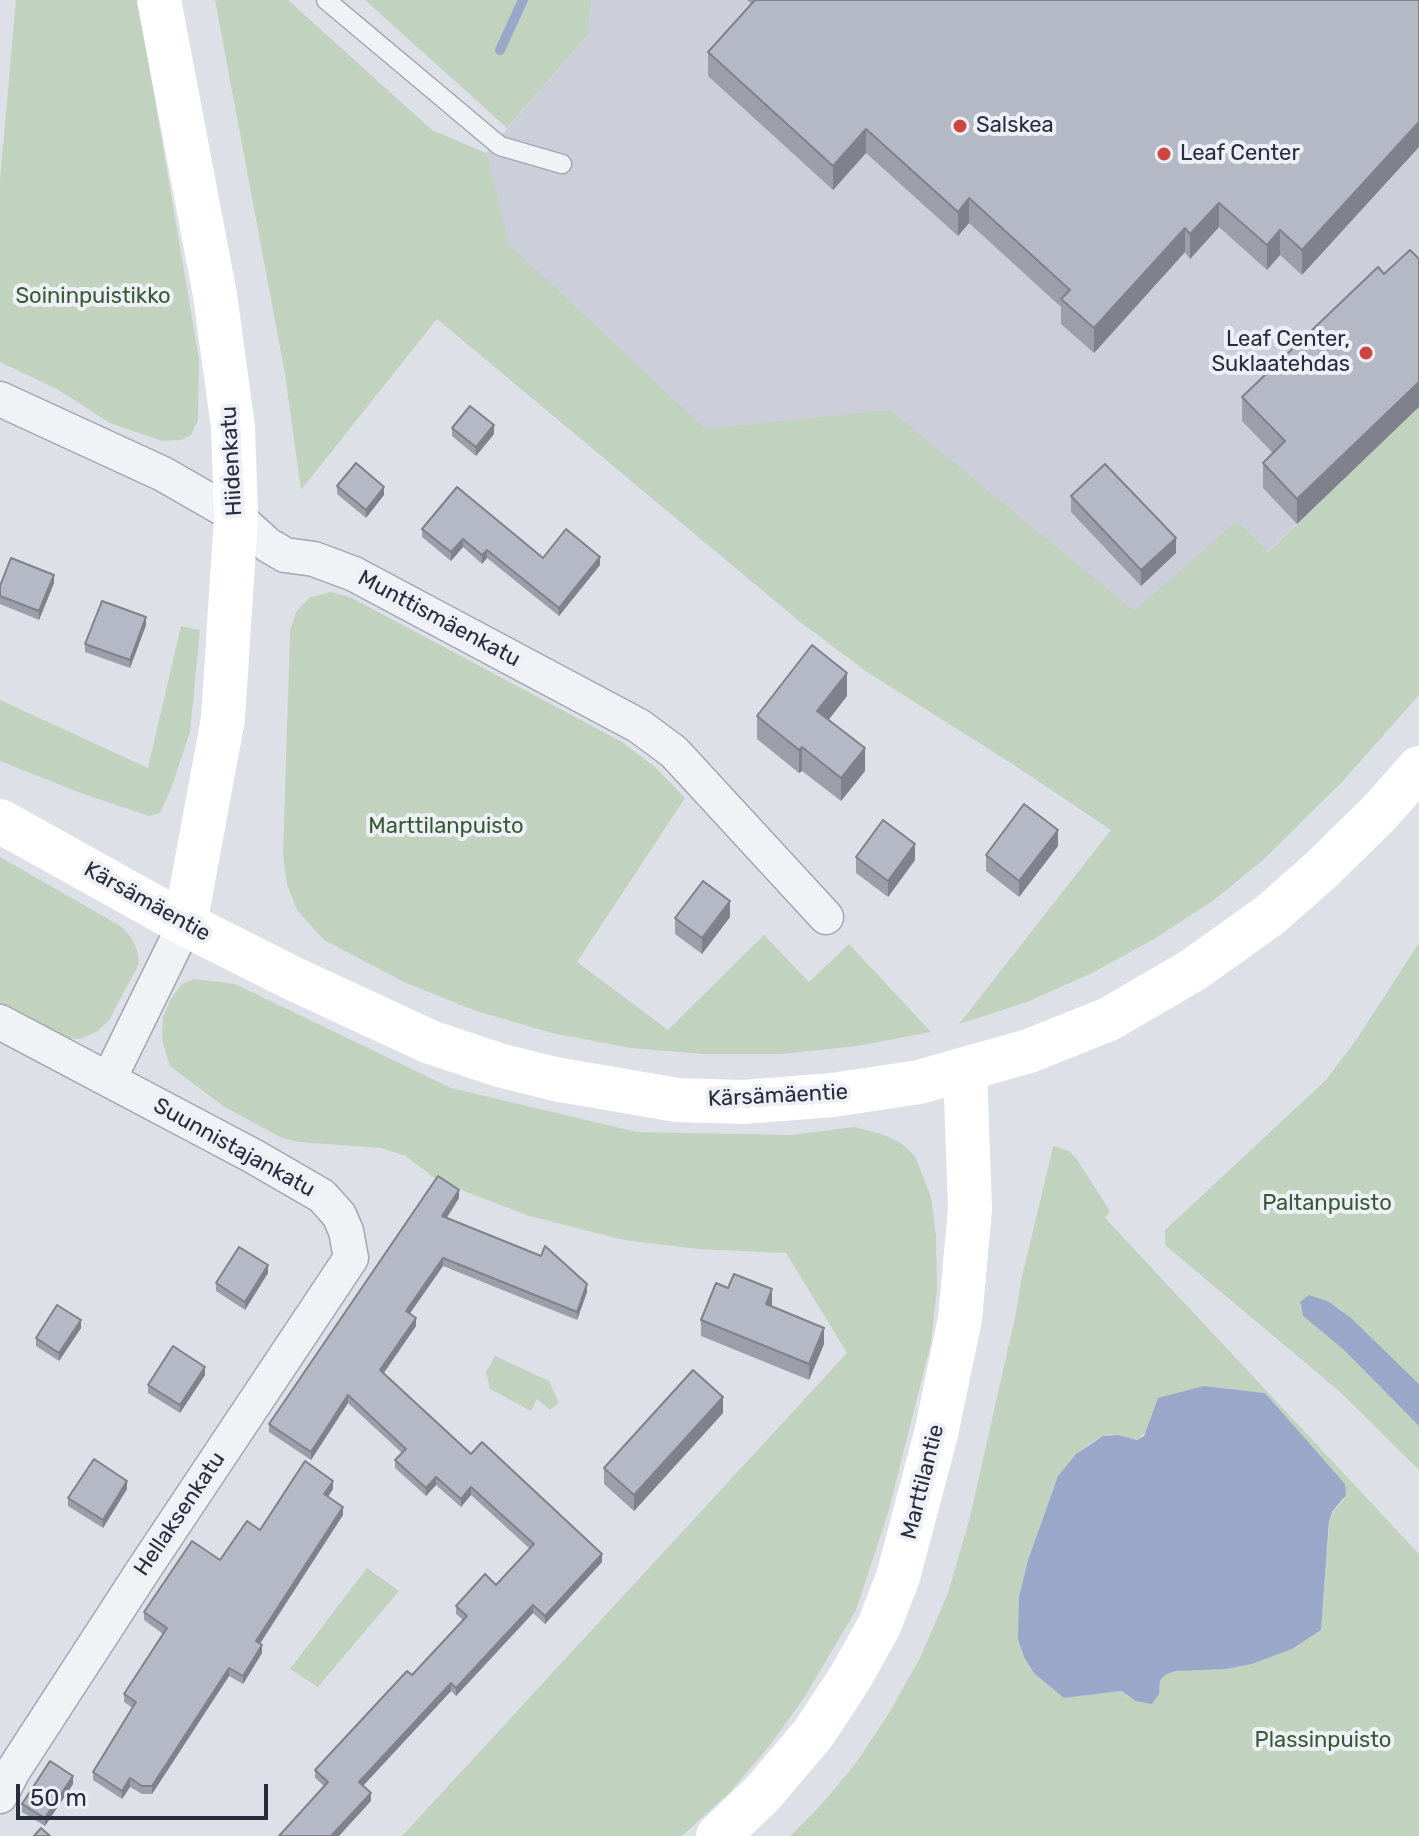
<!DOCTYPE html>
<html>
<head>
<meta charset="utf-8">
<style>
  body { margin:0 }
  #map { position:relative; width:1419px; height:1836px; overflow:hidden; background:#dee0e8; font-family:Rubik,sans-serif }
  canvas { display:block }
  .scale { position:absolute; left:16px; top:1784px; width:252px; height:36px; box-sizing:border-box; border:4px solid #272c3f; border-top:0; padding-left:10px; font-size:24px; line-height:28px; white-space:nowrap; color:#272c3f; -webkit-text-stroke:6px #eef0f5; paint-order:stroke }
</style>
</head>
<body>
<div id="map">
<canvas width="1419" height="1836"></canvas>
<div class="scale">50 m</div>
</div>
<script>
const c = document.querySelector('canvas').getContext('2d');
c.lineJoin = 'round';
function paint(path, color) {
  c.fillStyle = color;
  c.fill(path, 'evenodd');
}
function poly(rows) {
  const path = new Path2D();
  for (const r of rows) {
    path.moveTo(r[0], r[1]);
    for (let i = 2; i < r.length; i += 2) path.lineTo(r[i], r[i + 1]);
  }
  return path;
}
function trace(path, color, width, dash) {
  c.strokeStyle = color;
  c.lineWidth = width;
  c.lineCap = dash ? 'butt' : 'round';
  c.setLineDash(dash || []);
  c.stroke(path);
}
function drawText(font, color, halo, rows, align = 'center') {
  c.font = font + ' Rubik,sans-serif';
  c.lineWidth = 8;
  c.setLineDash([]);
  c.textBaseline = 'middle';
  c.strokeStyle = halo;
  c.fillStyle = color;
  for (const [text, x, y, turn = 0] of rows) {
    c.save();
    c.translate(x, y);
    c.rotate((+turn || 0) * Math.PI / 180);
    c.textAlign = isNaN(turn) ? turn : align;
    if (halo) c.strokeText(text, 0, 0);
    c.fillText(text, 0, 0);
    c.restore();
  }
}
const built = poly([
  [592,0,1419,0,1419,407,1152,662,698,459,481,260,486,153,588,35]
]);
const green = poly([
  [16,0,138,0,199,359,198,420,191,435,181,440,162,441,110,423,57,389,0,362,0,180],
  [215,0,288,0,432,130,486,153,509,244,705,429,890,410,1134,611,1237,521,1268,552,1419,407,1419,695,1342,782,1263,860,1214,900,1154,939,1092,973,1027,1002,959,1024,1111,830,1014,765,867,672,799,621,437,319,301,490,285,374],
  [365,0,592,0,588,35,507,128],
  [331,592,350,597,622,742,655,767,685,798,577,962,668,1030,764,935,809,982,849,944,931,1032,857,1046,781,1054,704,1054,630,1048,552,1033,476,1011,404,982,324,940,297,910,287,884,283,856,290,631,296,612,303,604,311,597],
  [181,626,200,630,190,732,171,789,160,813,149,816,78,792,0,761,0,700,148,768],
  [0,857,122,927,131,937,137,950,139,964,109,1020,98,1031,80,1039,66,1038,0,1003],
  [1419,943,1419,1384,1339,1308,1300,1302,1300,1306,1303,1316,1344,1350,1419,1426,1419,1470,1339,1391,1165,1245,1165,1230,1326,1080,1356,1040],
  [194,979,235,984,451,1088,637,1132,791,1135,855,1127,884,1135,901,1143,915,1156,931,1197,936,1236,937,1289,931,1343,888,1513,856,1610,804,1698,770,1745,730,1792,682,1836,402,1836,847,1353,786,1253,698,1249,624,1240,529,1216,464,1191,433,1177,406,1156,381,1148,298,1142,282,1138,223,1106,170,1066,162,1040,163,1018,170,1000,182,984],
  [1055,1146,1069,1151,1076,1158,1110,1211,1105,1218,1419,1554,1419,1836,790,1836,820,1806,856,1763,889,1713,920,1658,948,1593,969,1521,1016,1313,1021,1281,1053,1147],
  [1204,1386,1265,1393,1337,1476,1344,1499,1330,1516,1321,1630,1292,1649,1252,1664,1226,1669,1175,1670,1165,1675,1160,1682,1160,1688,1128,1697,1121,1691,1064,1698,1019,1597,1028,1560,1058,1476,1076,1454,1095,1440,1110,1434,1138,1440,1149,1428,1151,1414],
  [495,1356,549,1381,559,1403,550,1410,537,1399,531,1411,490,1389,486,1372],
  [367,1568,399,1591,318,1687,290,1669]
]);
const water = poly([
  [1309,1295,1329,1302,1350,1317,1419,1384,1419,1426,1344,1350,1303,1316,1300,1302],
  [1204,1386,1265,1393,1345,1484,1346,1495,1332,1512,1329,1521,1321,1630,1292,1649,1252,1664,1226,1669,1175,1671,1165,1675,1160,1681,1159,1694,1152,1704,1136,1701,1121,1691,1064,1698,1034,1673,1024,1657,1018,1639,1019,1597,1028,1560,1058,1476,1076,1454,1103,1436,1118,1435,1137,1440,1144,1436,1158,1398]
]);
const stream = poly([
  [500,50,523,0]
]);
const lane = poly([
  [326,0,500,146,562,164]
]);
const street = poly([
  [0,399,163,474,236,516,268,545,285,555,314,559,354,574,639,726,674,752,826,917],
  [0,1022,253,1156,322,1196,339,1215,346,1231,351,1258,144,1569,13,1771,0,1796],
  [109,1079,185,924]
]);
const secondary = poly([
  [159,0,215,295,233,427,236,516,223,719,185,924],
  [0,821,185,924,292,978,430,1042,499,1065,555,1079,677,1100,743,1102,833,1095,919,1082,1029,1051,1109,1019,1193,970,1270,915,1321,870,1380,812,1419,768],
  [718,1836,762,1794,813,1734,850,1678,879,1626,898,1577,936,1434,960,1319,970,1209,965,1070]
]);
const wall = poly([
  [747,0,1419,0,1302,275,1280,255,1267,270,1219,227,1190,259,1185,252,1094,353,1061,324,1061,307,969,223,958,236,866,153,833,190,708,76,708,52,752,4],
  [1384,274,1297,524,1263,488,1263,463,1273,453,1242,421,1242,397],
  [452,428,494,434,476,456,452,436],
  [337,486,384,495,366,518,337,494],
  [1071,496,1176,553,1141,586,1071,512],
  [422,529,543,558,600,565,559,616,487,558,482,564,463,547,451,561,422,537],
  [54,583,39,620,0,604,0,586],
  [146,625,130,668,85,652,85,644],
  [847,696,828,720,865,771,841,801,802,771,799,773,757,739,757,716],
  [1058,846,1019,897,986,871,986,855],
  [856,857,915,860,888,897,856,873],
  [730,917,702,954,675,934,675,918],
  [459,1198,447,1218,587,1292,577,1320,443,1266,410,1313,416,1326,384,1373,471,1454,602,1562,545,1624,533,1613,456,1696,451,1691,363,1786,371,1801,324,1786,315,1778,315,1770,412,1675,463,1620,456,1614,456,1606,496,1585,530,1549,471,1495,461,1507,436,1485,426,1496,395,1468,395,1460,402,1453,348,1403,311,1460,269,1432,269,1424],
  [268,1273,245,1310,216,1291,216,1283],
  [772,1306,824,1344,809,1380,701,1336,701,1320],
  [81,1328,59,1361,36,1346,36,1338],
  [205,1375,180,1413,148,1393,148,1385],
  [723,1413,634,1511,604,1484,604,1468],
  [127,1489,103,1528,68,1506,68,1498],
  [333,1489,328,1497,343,1515,260,1644,262,1653,243,1684,229,1676,152,1794,142,1794,130,1787,122,1799,93,1780,93,1772,133,1708,124,1702,124,1694,163,1634,144,1620,144,1612,220,1560,260,1530],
  [73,1784,45,1826,22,1812,22,1804]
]);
const shadedWall = poly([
  [1419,122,1419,147,1302,275,1302,250],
  [866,129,866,153,833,190,833,166],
  [969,198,969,223,958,236,958,212],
  [1219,203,1219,227,1190,259,1190,234],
  [1185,228,1185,252,1094,353,1094,328],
  [1280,230,1280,255,1267,270,1267,245],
  [1419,382,1419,407,1297,524,1297,499],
  [494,425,494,434,476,456,476,447],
  [384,487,384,495,366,518,366,510],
  [1176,538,1176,553,1141,586,1141,570],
  [463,539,463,547,451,561,451,552],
  [487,550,487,558,482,564,482,555],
  [600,557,600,565,559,616,559,608],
  [54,575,54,583,39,620,39,611],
  [146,617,146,625,130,668,130,660],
  [847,673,847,696,817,735,817,711],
  [802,747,802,771,799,773,799,750],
  [865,748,865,771,841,801,841,778],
  [1058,830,1058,846,1019,897,1019,881],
  [915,844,915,860,888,897,888,881],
  [730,901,730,917,702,954,702,938],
  [459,1190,459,1198,442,1224,442,1216],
  [443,1258,443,1266,406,1319,406,1311],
  [268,1265,268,1273,245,1310,245,1302],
  [587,1284,587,1292,577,1320,577,1312],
  [772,1289,772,1305,766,1320,766,1304],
  [416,1318,416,1326,380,1378,380,1370],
  [81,1320,81,1328,59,1361,59,1353],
  [824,1328,824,1344,809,1380,809,1364],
  [205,1367,205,1375,180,1413,180,1405],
  [348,1395,348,1403,311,1460,311,1452],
  [723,1397,723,1413,634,1511,634,1495],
  [436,1477,436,1485,426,1496,426,1488],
  [127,1481,127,1489,103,1528,103,1520],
  [333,1481,333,1489,324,1502,324,1494],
  [471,1487,471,1495,461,1507,461,1499],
  [343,1507,343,1515,256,1649,256,1641],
  [602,1554,602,1562,545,1624,545,1616],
  [533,1605,533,1613,456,1696,456,1688],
  [262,1645,262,1653,243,1684,243,1676],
  [229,1668,229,1676,152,1794,152,1786],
  [451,1683,451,1691,359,1790,359,1782],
  [73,1776,73,1784,45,1826,45,1818],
  [130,1778,130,1787,122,1799,122,1791],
  [371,1793,371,1801,339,1836,331,1836]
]);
const building = poly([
  [755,0,1419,0,1419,122,1302,250,1280,230,1267,245,1219,203,1190,234,1185,228,1094,328,1061,299,1070,290,969,198,958,212,866,129,833,166,708,52,755,0],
  [1410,250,1419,259,1419,382,1297,499,1263,463,1285,441,1242,397,1378,267,1384,274,1410,250],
  [470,406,494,425,476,447,452,428,470,406],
  [356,463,384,487,366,510,337,486,356,463],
  [1105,464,1176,538,1141,570,1071,496,1105,464],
  [457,487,543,558,566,529,600,557,559,608,487,550,482,555,463,539,451,552,422,529,457,487],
  [11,558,54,575,39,611,0,596,0,586,11,558],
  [102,601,146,617,130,660,85,644,102,601],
  [812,645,847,673,817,711,865,748,841,778,802,747,799,750,757,716,812,645],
  [1024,804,1058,830,1019,881,986,855,1024,804],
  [883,820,915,844,888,881,856,857,883,820],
  [703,881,730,901,702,938,675,918,703,881],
  [438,1176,459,1190,442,1216,541,1256,545,1246,587,1284,577,1312,443,1258,406,1311,416,1318,380,1370,471,1454,482,1442,602,1554,545,1616,533,1605,456,1688,451,1683,359,1782,371,1793,331,1836,279,1836,328,1782,315,1770,407,1671,412,1675,467,1616,456,1606,485,1574,496,1585,534,1544,471,1487,461,1499,436,1477,426,1488,395,1460,406,1449,348,1395,311,1452,269,1424,438,1176],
  [239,1247,268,1265,245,1302,216,1283,239,1247],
  [734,1274,772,1289,766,1304,824,1328,809,1364,701,1320,716,1283,728,1288,734,1274],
  [57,1305,81,1320,59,1353,36,1338,57,1305],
  [173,1346,205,1367,180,1405,148,1385,173,1346],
  [693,1370,723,1397,634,1495,604,1468,693,1370],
  [94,1459,127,1481,103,1520,68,1498,94,1459],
  [305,1461,333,1481,324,1494,343,1507,256,1641,262,1645,243,1676,229,1668,152,1786,142,1786,130,1778,122,1791,93,1772,136,1702,124,1694,167,1628,144,1612,192,1541,220,1560,247,1521,260,1530,305,1461],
  [50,1761,73,1776,45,1818,22,1804,50,1761],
  [41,1828,50,1836,34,1836,41,1828]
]);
const markers = [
  [960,126,8,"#ce4542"],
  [1164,154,8,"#ce4542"],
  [1366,353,8,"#ce4542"]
];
const poiNames = [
  ["Salskea",976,126],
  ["Leaf Center",1180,154],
  ["Leaf Center,",1350,340,"right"],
  ["Suklaatehdas",1350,365,"right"]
];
const parkNames = [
  ["Soininpuistikko",93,297],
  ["Marttilanpuisto",446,827],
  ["Paltanpuisto",1327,1204],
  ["Plassinpuisto",1323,1741]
];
const streetNames = [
  ["Hiidenkatu",232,461,-93],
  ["Munttismäenkatu",439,619,28],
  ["Kärsämäentie",147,902,29],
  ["Kärsämäentie",778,1096,-3],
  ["Suunnistajankatu",234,1148,29],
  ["Marttilantie",923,1482,-76],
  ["Hellaksenkatu",180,1514,-56]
];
paint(built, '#cccfda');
paint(green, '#c1d2bf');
paint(water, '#99a8c8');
trace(stream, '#99a8c8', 10);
trace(lane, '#a3a6b2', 21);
trace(street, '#a3a6b2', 37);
trace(lane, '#f1f2f6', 18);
trace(street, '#f1f2f6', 34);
trace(secondary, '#fff', 44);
paint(wall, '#9c9fa9');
paint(shadedWall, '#7f828a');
paint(building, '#b5b9c5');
trace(building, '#7f828a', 2);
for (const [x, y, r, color] of markers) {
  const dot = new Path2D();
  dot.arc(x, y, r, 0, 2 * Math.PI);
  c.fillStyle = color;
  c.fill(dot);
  trace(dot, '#eef0f5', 3);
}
drawText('22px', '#272c3f', '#eef0f5', poiNames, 'left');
drawText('22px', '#355a35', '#eef0f5', parkNames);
drawText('22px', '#272c3f', '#eef0f5', streetNames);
</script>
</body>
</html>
